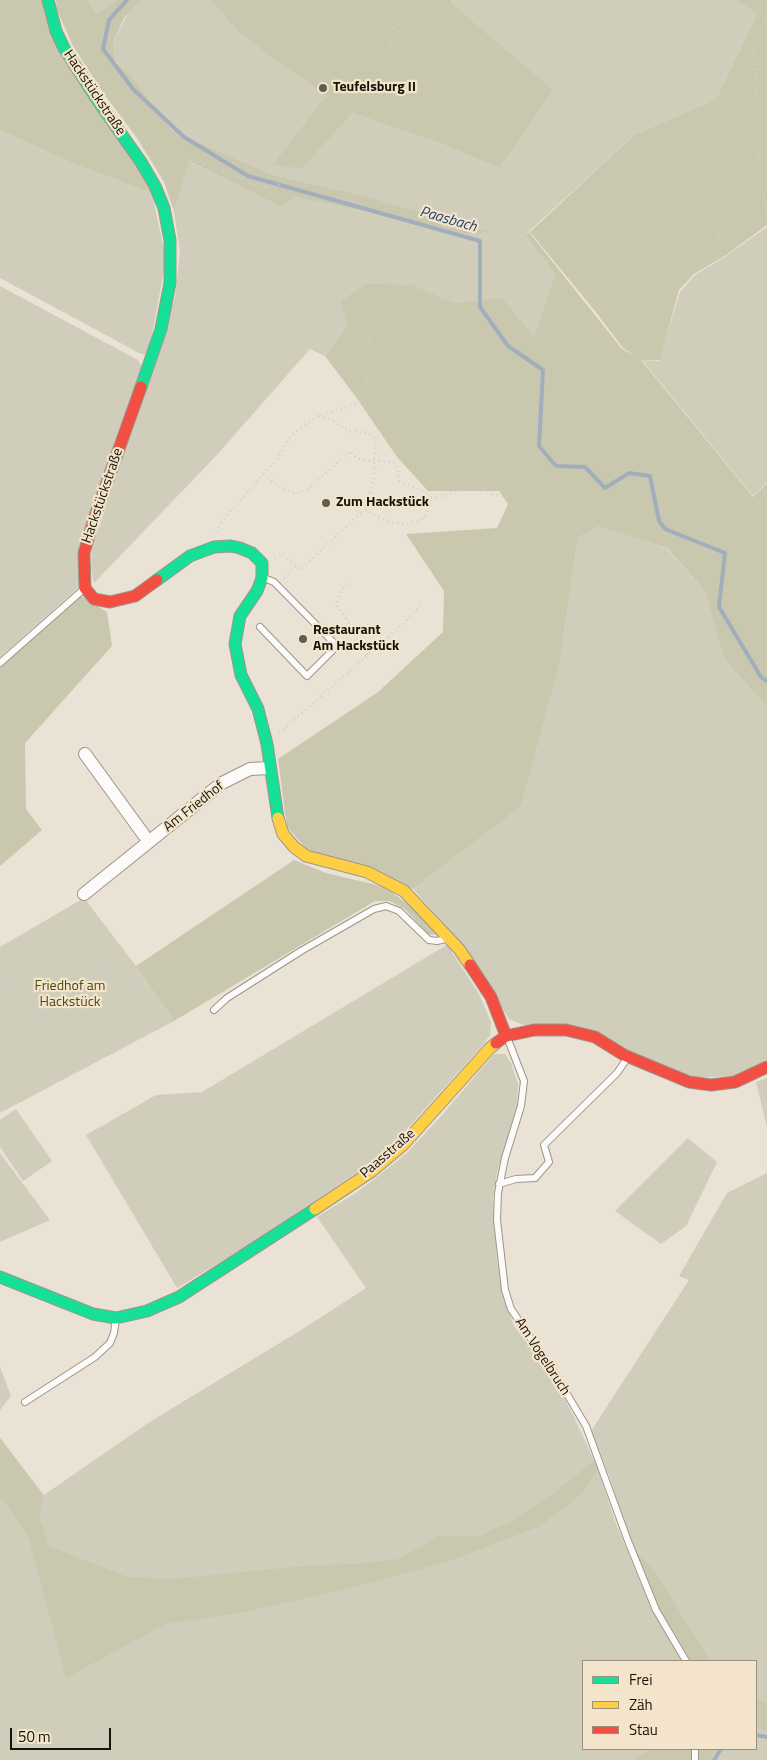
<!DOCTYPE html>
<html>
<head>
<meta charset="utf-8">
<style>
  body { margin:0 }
  #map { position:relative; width:767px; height:1760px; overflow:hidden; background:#eae2d4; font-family:"Titillium Web",sans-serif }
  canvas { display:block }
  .legend { position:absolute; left:582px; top:1660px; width:175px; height:90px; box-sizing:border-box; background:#f3e4cb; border:1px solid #9b907e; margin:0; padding:6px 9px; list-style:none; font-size:15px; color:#18130a }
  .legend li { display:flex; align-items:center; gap:10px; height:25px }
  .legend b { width:25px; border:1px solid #9b907e }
  .scale { position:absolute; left:10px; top:1728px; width:101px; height:22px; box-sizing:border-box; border:2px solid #18130a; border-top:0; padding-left:6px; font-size:15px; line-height:18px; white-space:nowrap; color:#18130a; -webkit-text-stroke:4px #f3e4cb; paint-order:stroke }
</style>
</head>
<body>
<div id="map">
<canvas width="767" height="1760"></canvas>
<ul class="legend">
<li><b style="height:6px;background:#16e098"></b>Frei</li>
<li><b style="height:6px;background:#ffcf43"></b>Zäh</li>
<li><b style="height:6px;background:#f24e42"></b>Stau</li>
</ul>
<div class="scale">50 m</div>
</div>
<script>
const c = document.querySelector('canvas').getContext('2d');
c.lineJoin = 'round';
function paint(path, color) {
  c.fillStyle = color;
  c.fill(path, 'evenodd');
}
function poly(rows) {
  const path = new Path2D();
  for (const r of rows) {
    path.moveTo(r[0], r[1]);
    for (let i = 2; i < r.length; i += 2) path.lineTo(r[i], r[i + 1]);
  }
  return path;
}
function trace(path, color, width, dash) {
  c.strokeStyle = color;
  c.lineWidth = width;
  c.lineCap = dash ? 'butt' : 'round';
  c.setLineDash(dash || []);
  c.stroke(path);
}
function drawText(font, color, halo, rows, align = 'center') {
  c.font = font + ' "Titillium Web",sans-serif';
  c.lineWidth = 4.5;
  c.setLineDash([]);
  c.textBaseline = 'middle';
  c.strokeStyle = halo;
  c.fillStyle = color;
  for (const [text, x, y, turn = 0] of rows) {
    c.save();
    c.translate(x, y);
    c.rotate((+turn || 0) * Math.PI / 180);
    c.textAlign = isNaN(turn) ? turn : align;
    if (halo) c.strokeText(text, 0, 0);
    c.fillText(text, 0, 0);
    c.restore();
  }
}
const green = poly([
  [87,0,117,0,96,14],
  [141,0,212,0,242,34,278,63,326,95,273,164,352,113,444,145,499,168,460,11,450,0,735,0,757,14,716,99,634,135,525,235,555,274,534,336,502,297,455,303,414,285,347,326,325,356,310,349,216,456,94,583,91,568,92,549,175,297,180,252,174,211,188,161,281,207,295,197,367,212,455,236,487,232,365,196,270,174,172,130,130,74,116,65,113,43,127,15],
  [0,130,74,164,152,193,166,259,148,356,139,353,0,278],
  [767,227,767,482,753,496,642,360,659,361,680,292,695,275,726,256],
  [0,286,138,360,142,366,77,589,0,657],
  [598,525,666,548,704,590,724,659,767,707,767,1060,733,1076,690,1078,632,1052,521,1024,509,1019,467,950,413,889,521,807,559,667,578,536],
  [84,898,136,966,174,1021,0,1113,0,947],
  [445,946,448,946,479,994,491,1022,490,1035,482,1046,395,1142,363,1168,257,1240,177,1288,86,1135,156,1095,202,1092],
  [494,1054,505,1054,511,1063,518,1084,517,1110,497,1172,493,1198,497,1262,505,1302,514,1326,554,1378,574,1417,598,1469,615,1521,647,1598,657,1617,683,1661,583,1661,583,1749,650,1749,632,1760,0,1760,0,1438,44,1495,148,1423,306,1327,366,1288,317,1217,356,1193,406,1154,443,1114],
  [767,1078,767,1127,756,1082],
  [16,1109,52,1161,23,1181,0,1147,0,1120],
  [688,1138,717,1162,686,1226,661,1244,615,1211],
  [0,1153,50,1220,0,1242],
  [767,1173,767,1760,698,1760,699,1749,756,1749,756,1661,691,1661,659,1608,633,1548,610,1478,591,1431,689,1280,679,1276,727,1193],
  [0,1367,11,1396,0,1410]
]);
const forest = poly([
  [0,0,42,0,152,193,74,164,0,130],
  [56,0,87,0,96,14,117,0,141,0,124,18,113,43,116,65,130,74,172,130,270,174,365,196,489,232,455,236,367,212,295,197,281,207,189,161,174,211,164,182,137,138,104,94,73,46,57,10],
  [211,0,450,0,460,11,553,90,499,168,444,145,352,113,301,169,273,164,326,95,278,63,238,31],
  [735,0,767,0,767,225,726,255,694,274,679,290,660,360,641,360,753,497,767,483,767,707,724,659,704,590,667,548,598,526,578,537,559,667,521,807,413,889,308,851,287,827,278,759,378,692,443,632,444,591,406,534,497,528,508,504,499,491,428,491,397,457,356,397,325,356,347,326,341,301,366,284,414,285,455,303,502,297,534,336,555,274,525,235,529,232,622,349,636,357,623,348,595,311,530,232,634,135,716,99,757,14],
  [81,596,107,612,112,646,25,743,26,809,42,830,0,866,0,663],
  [294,860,326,873,385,887,409,905,438,935,428,934,405,909,389,901,375,901,174,1021,136,966],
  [0,1438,43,1495,39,1517,50,1547,129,1577,172,1579,314,1565,355,1564,399,1559,439,1536,479,1536,510,1522,546,1499,594,1461,598,1469,579,1496,540,1526,450,1561,355,1587,245,1612,166,1624,66,1678,29,1539,4,1501,0,1498],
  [633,1548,655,1572,710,1661,691,1661,659,1608],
  [756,1699,767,1703,767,1733,762,1729,756,1728],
  [650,1749,692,1749,692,1760,632,1760],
  [699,1749,716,1749,710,1760,698,1760]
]);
const stream = poly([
  [127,0,109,20,103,49,133,89,184,137,248,176,480,241,480,307,508,346,543,370,539,446,556,466,585,467,605,488,629,473,650,476,659,521,665,529,725,553,719,607,761,677,767,681],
  [756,1735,767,1737],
  [714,1760,721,1749]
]);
const path = poly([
  [366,0,450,64,502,78,573,124,687,190,707,208,718,232,722,262,738,310,767,371],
  [767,17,765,19,753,52,758,111,757,138,760,176,767,211],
  [321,94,357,109],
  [147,145,198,160,262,187,274,188,282,182,304,170,330,148,343,132,357,109,365,98,384,81,402,73,403,63,393,52,389,37,396,23],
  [319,416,332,420,348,431,358,431,371,434,376,438,393,424,414,420,442,430,489,426,517,418,535,416],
  [263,475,282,488,295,494,307,490,350,451,357,458,364,460,374,461,384,461,395,463,398,470,399,481,425,492,431,498,427,513,421,520,402,525,385,520,364,510,373,483,375,470,374,461,376,438],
  [431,498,447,495,473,486,480,487,490,494,507,496,518,491,527,484,528,473,517,454,508,444,499,423],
  [216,532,222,521,277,459,291,435,318,416,358,403,367,384,369,341,368,320,376,298,414,287,454,307,535,416],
  [275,558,283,554,300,570,364,510],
  [284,578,296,566],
  [347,584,339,593,337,606,349,623,362,631,356,642,352,642],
  [346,644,352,642,368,655],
  [279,733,403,624,421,605],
  [77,937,102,970],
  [4,983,77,937,83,921],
  [0,990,12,961,78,917,81,906],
  [0,1002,26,1007,38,1013,62,1055],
  [38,1013,116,960],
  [46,1027,127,974],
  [53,1041,136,987],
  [0,1088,62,1055,147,1003,95,931,78,917]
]);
const lane = poly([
  [260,627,307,676,337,646,274,582,264,578],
  [0,663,84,589],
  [214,1010,227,998,301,951,374,909,386,906,399,911,429,940,437,941,445,939],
  [507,1037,524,1081,521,1106,505,1158,498,1193,497,1220,505,1290,511,1309,555,1374,586,1426,628,1541,656,1610,686,1661],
  [499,1184,516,1179,535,1178,549,1162,544,1145,617,1073,628,1057],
  [25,1402,95,1357,110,1343,114,1333,116,1318],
  [695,1760,695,1749]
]);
const street = poly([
  [85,754,149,842],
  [84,894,222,783,250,769,270,768]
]);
const fast = poly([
  [48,0,56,31,64,48,98,101,141,162,155,186,164,208,170,240,170,283,161,329,141,387],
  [157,580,190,556,214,547,231,546,240,548,252,553,262,563,262,578,257,591,240,616,235,644,241,675,258,709,267,744,278,818],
  [0,1277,93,1314,116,1318,147,1311,179,1297,315,1209]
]);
const slow = poly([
  [278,818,283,834,294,847,306,856,367,872,404,891,459,949,470,965],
  [315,1209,372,1171,403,1145,489,1049,496,1043]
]);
const jam = poly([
  [141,387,94,519,84,553,85,588,94,599,110,602,135,596,157,580],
  [470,965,491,997,506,1036],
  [496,1043,506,1036,534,1030,566,1030,595,1037,624,1055,689,1082,711,1085,735,1082,767,1067]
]);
const markers = [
  [323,88,5,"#625b51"],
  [326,503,5,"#625b51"],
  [303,639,5,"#625b51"]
];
const poiNames = [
  ["Teufelsburg II",333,88],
  ["Zum Hackstück",336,503],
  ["Restaurant",313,631],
  ["Am Hackstück",313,647]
];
const streetNames = [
  ["Hackstückstraße",94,93,56],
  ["Hackstückstraße",103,496,-71],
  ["Am Friedhof",194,807,-38],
  ["Paasstraße",388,1154,-41],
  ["Am Vogelbruch",542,1357,57]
];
const parkNames = [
  ["Friedhof am",70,987],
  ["Hackstück",70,1003]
];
const waterNames = [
  ["Paasbach",448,220,16]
];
paint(green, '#d0cebb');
paint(forest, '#c9c8af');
trace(stream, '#a2aebc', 4);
trace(lane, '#9c968b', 8);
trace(street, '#9c968b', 14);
trace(fast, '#9c968b', 13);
trace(slow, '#9c968b', 13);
trace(jam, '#9c968b', 13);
trace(path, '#d0ceca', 2.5, [1, 4]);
trace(lane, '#fcfbf9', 6);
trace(street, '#fcfbf9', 12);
trace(fast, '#16e098', 11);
trace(slow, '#ffcf43', 11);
trace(jam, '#f24e42', 11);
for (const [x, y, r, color] of markers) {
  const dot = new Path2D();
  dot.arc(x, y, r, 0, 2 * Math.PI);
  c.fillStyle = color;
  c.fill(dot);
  trace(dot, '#f3e4cb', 2);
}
drawText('bold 14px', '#18130a', '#f3e4cb', poiNames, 'left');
drawText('14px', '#18130a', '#f3e4cb', streetNames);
drawText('14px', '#494c15', '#f3e4cb', parkNames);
drawText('italic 15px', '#26456b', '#f3e4cb', waterNames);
</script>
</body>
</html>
